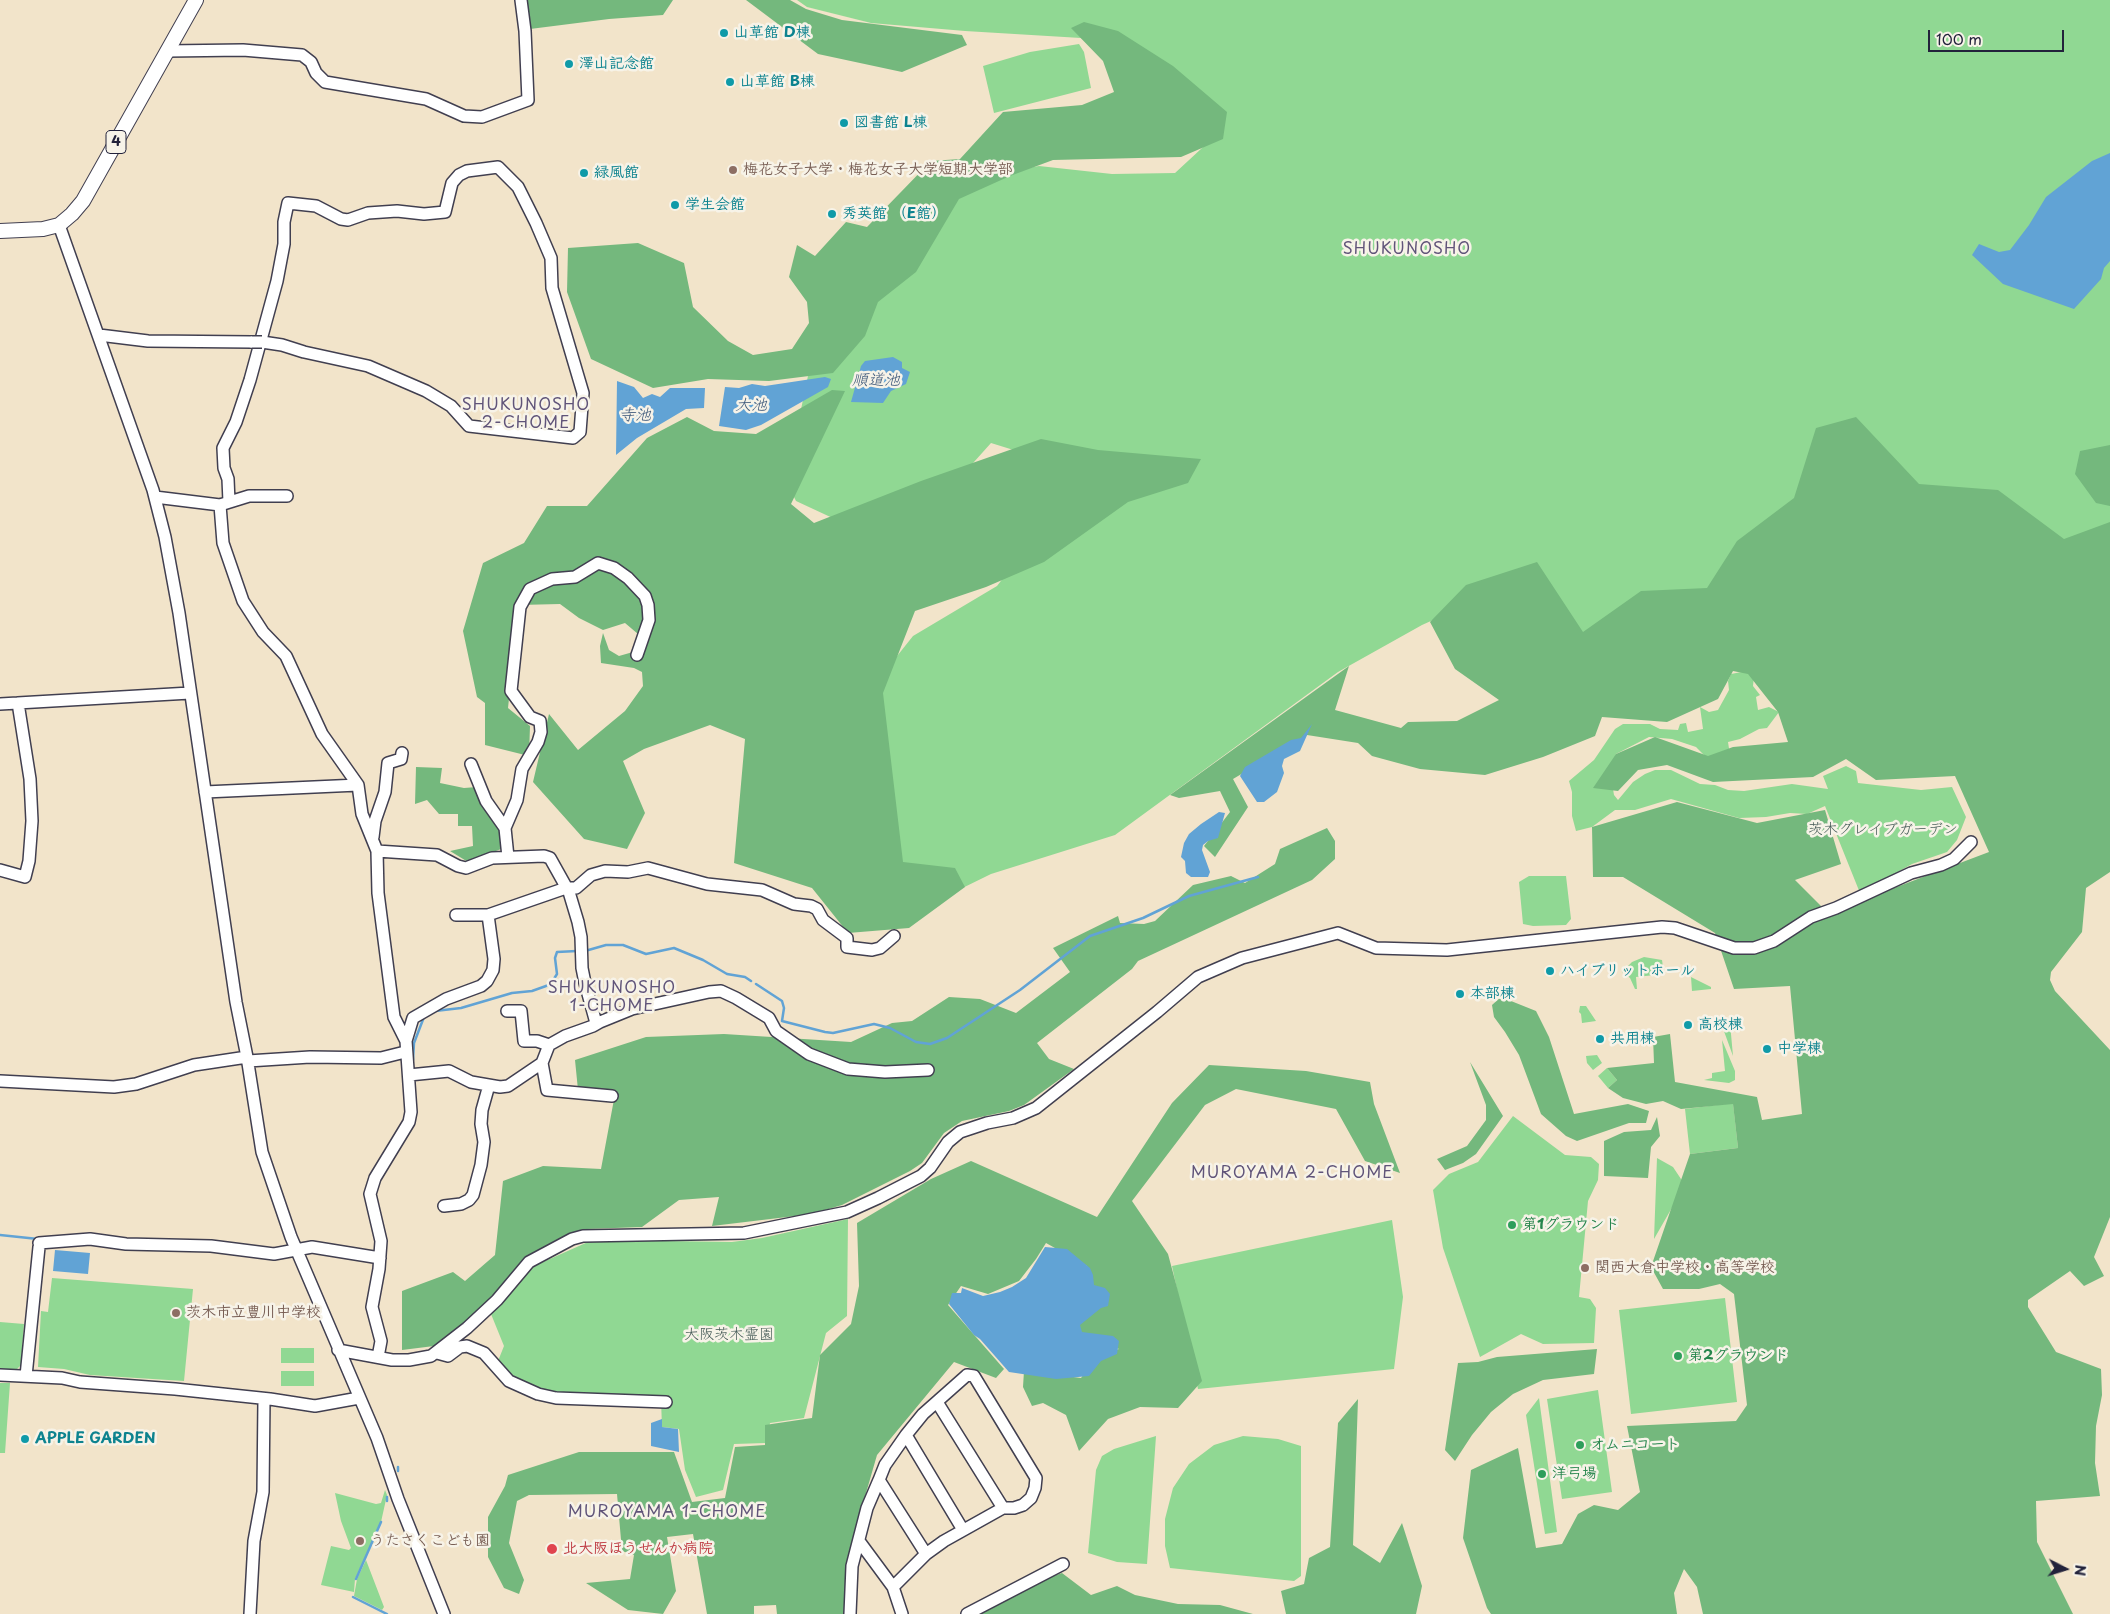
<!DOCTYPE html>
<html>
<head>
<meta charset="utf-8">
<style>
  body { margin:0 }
  #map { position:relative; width:2110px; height:1614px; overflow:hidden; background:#f2e4ca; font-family:"Playpen Sans",sans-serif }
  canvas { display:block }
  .north { position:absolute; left:2040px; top:1544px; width:50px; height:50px; -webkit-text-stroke:4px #f7f3e8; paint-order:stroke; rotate:95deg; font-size:14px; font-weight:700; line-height:20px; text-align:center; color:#22223b }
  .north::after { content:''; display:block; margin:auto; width:18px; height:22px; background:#22223b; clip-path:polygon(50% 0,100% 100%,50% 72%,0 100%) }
  .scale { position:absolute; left:1928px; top:30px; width:136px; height:22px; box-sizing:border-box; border:2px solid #22223b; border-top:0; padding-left:6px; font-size:15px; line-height:18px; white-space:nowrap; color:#22223b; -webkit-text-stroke:4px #f7f3e8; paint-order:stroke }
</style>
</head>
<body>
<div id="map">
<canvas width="2110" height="1614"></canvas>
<div class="north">N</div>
<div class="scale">100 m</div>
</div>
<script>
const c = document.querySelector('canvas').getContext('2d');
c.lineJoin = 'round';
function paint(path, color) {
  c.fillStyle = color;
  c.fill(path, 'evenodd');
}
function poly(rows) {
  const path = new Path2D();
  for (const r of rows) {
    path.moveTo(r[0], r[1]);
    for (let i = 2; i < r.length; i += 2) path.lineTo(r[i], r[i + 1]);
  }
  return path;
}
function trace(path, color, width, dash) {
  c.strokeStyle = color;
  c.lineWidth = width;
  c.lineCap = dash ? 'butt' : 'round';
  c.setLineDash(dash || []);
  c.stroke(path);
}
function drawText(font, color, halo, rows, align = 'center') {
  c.font = font + ' "Playpen Sans","Klee One",sans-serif';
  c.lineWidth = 5;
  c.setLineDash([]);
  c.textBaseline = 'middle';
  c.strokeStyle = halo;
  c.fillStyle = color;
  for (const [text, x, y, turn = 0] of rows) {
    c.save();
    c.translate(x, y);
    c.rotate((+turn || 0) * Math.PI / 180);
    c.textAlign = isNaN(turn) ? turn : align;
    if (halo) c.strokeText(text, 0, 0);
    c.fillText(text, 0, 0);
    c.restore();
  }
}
const green = poly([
  [797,0,2110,0,2110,540,1724,608,1578,659,1524,579,1422,625,1338,672,1115,835,991,874,885,926,878,680,913,636,997,586,1028,546,1049,461,991,443,948,491,839,521,796,501,786,481,813,352,954,190,999,173,1039,166,1112,174,1175,173,1215,136,1081,38,965,31,871,23,807,7],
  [1079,44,1084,52,1091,88,994,113,983,66,1030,52],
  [1752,670,1754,676,1753,686,1760,695,1756,697,1758,710,1769,707,1779,712,1767,728,1759,729,1740,739,1728,742,1730,755,1711,762,1696,747,1672,739,1649,737,1616,754,1611,777,1614,795,1618,800,1633,782,1645,774,1655,770,1671,770,1700,784,1715,785,1728,790,1744,791,1792,784,1828,789,1823,776,1846,766,1856,771,1858,783,1921,790,1952,787,1966,817,1957,840,1947,852,1912,864,1860,893,1825,806,1807,814,1790,813,1766,817,1739,818,1671,799,1635,810,1615,810,1592,827,1576,831,1572,816,1572,792,1569,781,1594,760,1615,729,1623,724,1650,724,1660,729,1678,730,1680,724,1686,723,1688,732,1703,729,1700,707,1709,712,1718,710,1729,690,1728,681,1731,674],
  [1529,876,1566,876,1571,919,1566,925,1533,926,1523,924,1519,882],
  [1644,957,1662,960,1664,974,1636,977,1637,989,1635,989,1630,978,1622,972,1632,962],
  [1691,977,1711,987,1711,989,1692,991],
  [1580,1006,1586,1006,1596,1021,1582,1023,1581,1014,1579,1012],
  [1721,1023,1730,1023,1733,1056],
  [1722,1040,1735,1071,1735,1080,1729,1083,1704,1080,1712,1078,1712,1073,1725,1071],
  [1597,1055,1602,1063,1593,1070,1587,1063,1586,1056],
  [1607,1068,1617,1080,1608,1088,1598,1076],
  [1733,1103,1738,1148,1690,1154,1685,1109],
  [1513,1116,1565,1155,1591,1157,1599,1164,1598,1180,1588,1201,1579,1297,1590,1299,1596,1308,1594,1343,1543,1344,1521,1334,1480,1357,1443,1248,1433,1190,1449,1174,1478,1162],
  [1657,1158,1673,1167,1685,1185,1654,1239],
  [848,1219,847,1316,826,1333,804,1418,770,1423,766,1443,734,1444,723,1490,696,1497,685,1470,679,1429,662,1427,661,1400,555,1392,522,1384,498,1361,504,1346,491,1314,534,1266,588,1242,602,1240,732,1242,762,1238],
  [1392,1220,1403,1297,1394,1369,1198,1389,1172,1266],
  [52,1278,193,1289,184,1381,90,1375,64,1369,38,1367,41,1311,48,1312],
  [1725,1298,1737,1402,1631,1414,1619,1310],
  [0,1322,24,1324,21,1365,16,1370,0,1370],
  [281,1348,314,1348,314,1363,281,1363],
  [281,1371,314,1371,314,1386,281,1386],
  [0,1383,10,1383,5,1453,0,1453],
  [1598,1390,1612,1492,1562,1499,1547,1399],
  [1539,1398,1557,1532,1545,1534,1526,1415],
  [1156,1436,1147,1564,1117,1562,1088,1553,1096,1470,1102,1456,1114,1449],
  [1243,1436,1278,1439,1301,1446,1301,1576,1294,1581,1170,1568,1165,1546,1165,1519,1173,1488,1189,1464,1214,1445],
  [385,1490,387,1495,381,1522,355,1579,354,1592,321,1585,331,1546,349,1550,351,1548,341,1521,335,1493,376,1504,381,1503],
  [366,1560,384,1607,382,1610,354,1596,357,1579]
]);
const forest = poly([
  [526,0,673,0,663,15,609,19,530,29],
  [746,0,790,0,806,9,842,20,962,35,967,45,902,72,818,54],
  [1084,22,1118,31,1173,66,1227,112,1223,139,1181,157,1053,160,1010,176,959,199,916,272,878,302,865,336,833,373,769,381,708,379,653,388,591,359,567,292,568,248,638,243,684,263,693,307,728,341,753,355,792,349,809,323,807,302,789,277,797,245,815,256,846,222,867,227,931,161,960,159,1003,112,1082,105,1114,92,1103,61,1071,28],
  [832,390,845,391,791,504,814,523,921,481,1041,439,1098,450,1201,459,1188,483,1128,502,1044,562,986,587,915,611,883,693,903,862,955,868,965,887,909,928,848,933,812,888,734,863,745,739,710,725,644,749,623,761,645,813,627,849,584,839,533,782,549,714,578,750,625,711,643,686,642,672,634,668,601,663,600,646,603,633,609,650,619,656,633,652,638,634,625,623,603,630,579,618,560,604,519,605,508,708,530,726,529,756,485,745,485,703,477,697,463,631,483,563,524,543,547,506,587,506,647,438,687,417,714,431,756,434],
  [1856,417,1919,484,1998,490,2064,539,2110,522,2110,872,2086,888,2082,932,2051,972,2050,980,2055,991,2110,1050,2110,1217,2094,1257,2104,1276,2084,1286,2070,1271,2028,1300,2028,1307,2056,1352,2101,1369,2102,1395,2096,1426,2095,1463,2100,1496,2036,1501,2037,1542,2073,1614,1703,1614,1697,1587,1684,1569,1674,1593,1677,1614,1491,1614,1487,1608,1463,1538,1471,1470,1518,1448,1536,1548,1562,1544,1578,1514,1594,1505,1618,1510,1640,1492,1627,1426,1736,1421,1747,1405,1734,1294,1720,1284,1699,1289,1663,1289,1651,1267,1690,1154,1738,1148,1733,1104,1681,1109,1663,1101,1646,1104,1623,1098,1608,1088,1617,1080,1607,1068,1654,1063,1653,1037,1670,1034,1675,1082,1757,1097,1762,1120,1802,1114,1790,986,1734,989,1715,933,1623,877,1593,877,1592,827,1677,802,1757,823,1825,810,1841,864,1795,880,1828,913,1989,852,1955,776,1876,780,1846,759,1813,777,1713,782,1667,765,1638,770,1618,791,1593,788,1616,754,1655,737,1708,756,1733,747,1788,742,1778,712,1748,674,1733,671,1718,699,1667,722,1602,717,1595,736,1543,757,1485,775,1420,769,1372,756,1358,743,1307,735,1233,779,1248,807,1215,857,1204,846,1230,812,1220,791,1179,798,1170,795,1349,666,1335,710,1401,728,1408,722,1457,721,1499,700,1455,669,1430,622,1466,585,1537,562,1583,632,1641,591,1707,588,1737,541,1794,498,1816,428],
  [2110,445,2110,506,2096,503,2075,474,2080,451],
  [416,767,442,768,440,783,464,788,477,787,501,825,501,849,468,862,450,851,473,846,472,826,458,826,458,814,439,814,427,800,415,804],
  [1327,828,1335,841,1335,859,1312,880,1138,961,1132,969,1037,1043,1049,1059,1074,1069,1024,1105,1009,1111,962,1121,944,1133,922,1163,910,1171,842,1205,812,1214,712,1226,719,1197,679,1200,642,1227,587,1229,526,1259,481,1312,434,1346,402,1350,402,1291,453,1272,465,1281,495,1255,503,1181,543,1166,601,1169,615,1094,578,1090,575,1060,646,1037,724,1034,851,1042,892,1023,912,1021,949,997,980,999,1016,1013,1070,972,1053,948,1118,916,1120,923,1144,924,1155,921,1193,885,1231,876,1245,883,1275,864,1280,849],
  [1501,997,1536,1011,1549,1037,1574,1114,1628,1104,1649,1111,1646,1123,1629,1123,1577,1141,1566,1136,1541,1114,1519,1055,1505,1032,1494,1017,1492,1005],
  [1470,1062,1503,1116,1476,1154,1463,1163,1445,1170,1437,1159,1467,1146,1486,1120,1486,1105],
  [1209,1065,1306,1071,1370,1082,1374,1104,1400,1173,1365,1161,1336,1109,1236,1089,1205,1105,1132,1201,1168,1254,1202,1381,1178,1408,1140,1407,1108,1419,1079,1451,1066,1415,1043,1403,1032,1406,1023,1387,1024,1371,1043,1363,1043,1377,1050,1374,1081,1378,1098,1355,1119,1349,1074,1330,1087,1286,1087,1266,1046,1243,1036,1259,1019,1281,988,1294,961,1286,948,1305,1004,1369,996,1378,954,1362,877,1455,851,1545,845,1614,777,1614,776,1605,754,1606,754,1614,707,1614,693,1534,667,1537,676,1591,663,1614,628,1610,586,1583,630,1579,634,1555,622,1551,617,1494,529,1495,517,1501,509,1543,524,1580,519,1594,504,1588,488,1557,488,1517,505,1486,508,1475,579,1452,674,1452,692,1502,725,1498,735,1447,765,1445,765,1425,812,1418,820,1355,851,1324,859,1286,857,1223,931,1179,971,1161,1097,1217,1172,1103],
  [1657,1117,1660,1136,1651,1147,1648,1178,1604,1176,1604,1141,1624,1132,1651,1130],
  [1597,1349,1594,1374,1543,1380,1513,1394,1491,1412,1472,1435,1455,1461,1445,1450,1458,1363,1478,1362,1497,1357],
  [1358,1399,1353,1545,1380,1563,1402,1523,1422,1586,1416,1614,1286,1614,1281,1591,1304,1584,1309,1558,1330,1547,1338,1423],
  [1062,1573,1091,1595,1117,1586,1135,1595,1178,1604,1220,1605,1253,1614,980,1614,1034,1583]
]);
const water = poly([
  [2110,153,2110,261,2104,268,2101,279,2074,309,2003,284,1972,255,1979,244,1999,252,2010,250,2029,225,2046,197,2092,161],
  [893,357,902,362,902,368,910,372,906,384,891,391,883,403,851,402,861,366,865,361],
  [825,377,831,379,828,387,761,425,746,430,719,426,725,387,739,388,752,384,765,386],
  [617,381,634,387,643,398,652,394,660,397,670,388,705,388,704,408,686,409,637,438,616,455],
  [1312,724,1300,751,1284,759,1282,766,1284,773,1277,792,1264,802,1257,802,1240,776,1245,767,1291,740,1301,738],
  [1219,812,1225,813,1218,838,1208,841,1203,845,1202,850,1210,872,1208,877,1191,877,1186,873,1185,861,1181,857,1184,843,1189,834,1201,824],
  [1045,1247,1067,1249,1090,1268,1093,1275,1094,1285,1105,1288,1110,1294,1108,1306,1101,1308,1080,1325,1082,1332,1113,1336,1119,1341,1117,1354,1101,1361,1089,1376,1056,1379,1009,1372,980,1339,974,1335,949,1304,952,1293,961,1293,962,1288,983,1296,1000,1292,1012,1287,1026,1278],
  [55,1250,90,1253,88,1274,53,1271],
  [662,1419,662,1427,678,1429,679,1452,651,1446,651,1423]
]);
const stream = poly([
  [585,951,606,945,623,945,646,954,674,948,703,960,727,974,745,977,751,981],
  [756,984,782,1001,784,1008,782,1021,825,1032,833,1033,874,1024,890,1028,916,1042,930,1044,947,1038,1020,990,1090,936,1143,918,1189,896,1258,877],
  [435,1011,461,1008,512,993,532,991,546,986,552,982,557,974,555,958,557,952,577,951],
  [413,1060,414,1043,424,1017],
  [0,1235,38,1239],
  [398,1471,398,1467],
  [387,1501,387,1497],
  [356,1579,381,1522],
  [353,1597,387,1614]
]);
const minor = poly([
  [167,51,243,50,302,55,311,62,316,73,325,82,426,99,464,116,482,117,528,100,525,31,521,0],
  [59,225,153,490,165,537,179,613,236,1002,247,1057,262,1152,291,1237,377,1438,398,1499,444,1614],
  [99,335,148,341,252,342],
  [155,497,220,505,249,496,287,496],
  [229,502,228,479,224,468,223,448,236,422,250,380,277,281,284,244,284,222,288,203,316,206,341,219,348,220,368,213,397,211,424,214,445,212,452,183,459,175,467,171,498,167,518,187,536,223,551,258,552,288,583,393,580,432,573,438,469,426,451,406,426,391,368,366,304,352,282,345,262,342],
  [220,505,223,543,243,601,263,632,286,656,322,734,358,785,362,814,377,851,378,893,394,1017,406,1041,411,1112,409,1122,375,1178,370,1194,381,1241,379,1269,372,1307,381,1341,378,1357],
  [0,704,190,693],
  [471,764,486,801,505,828],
  [205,792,358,785],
  [373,837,375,821,385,792,388,763,401,759,402,753],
  [377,851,437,855,458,866,466,868,492,858,544,856,550,858,569,892,578,922,581,937,582,968,585,983,596,1023],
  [508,857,505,828,517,800,522,769,538,742,541,732,540,721,530,717,511,691,520,607,530,589,552,579,575,577,598,563,614,568,628,578,645,596,648,605,649,620,637,655],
  [0,870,25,877,29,861,32,821,30,779,18,703],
  [456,915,488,915,566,888,576,888,591,875,605,871,628,872,648,868,707,884,762,890,794,904,811,906,817,909,823,920,847,938,847,947,872,950,880,948,894,936],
  [507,1011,521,1011,524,1041,537,1041,549,1045],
  [406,1041,413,1018,446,999,481,986,487,981,493,970,494,959,488,915],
  [248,1061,310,1057,381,1058,405,1052],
  [542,1063,547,1090,612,1096],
  [409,1075,449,1071,471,1082,500,1087,508,1086,542,1063,549,1045,565,1036,593,1026,600,1022,632,1009,709,992,721,991,736,998,769,1018,776,1031,809,1054,848,1069,885,1072,928,1070],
  [0,1081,114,1087,136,1084,194,1065,247,1057],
  [444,1206,461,1204,469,1200,473,1195,481,1165,484,1142,481,1124,482,1110,489,1085],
  [39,1243,90,1239,126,1244,211,1246,274,1254,312,1247,380,1258],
  [338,1350,392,1360,409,1360,431,1356,467,1328,497,1300,529,1262,572,1239,583,1236,744,1233,847,1212,878,1198,921,1176,930,1168,948,1142,960,1132,987,1123,1013,1118,1036,1108,1157,1012,1198,977,1242,958,1338,933,1376,948,1447,950,1662,927,1675,928,1734,948,1754,948,1774,941,1811,917,1836,908,1911,873,1941,865,1954,859,1971,842],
  [437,1353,448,1356,460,1347,467,1346,484,1353,509,1381,538,1394,556,1398,666,1402],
  [0,1375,62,1378,80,1382,175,1389,270,1399,315,1406,359,1398],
  [967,1375,974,1376,1036,1478,1035,1488,1031,1498,1023,1505,1014,1508,1003,1508,944,1541,926,1554,879,1480,885,1465,906,1435,923,1414,967,1375],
  [26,1376,39,1247],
  [937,1402,1003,1508],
  [906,1435,963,1530],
  [859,1541,893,1587,902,1614],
  [893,1587,926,1554],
  [250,1614,254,1541,263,1492,264,1399],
  [850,1614,852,1566,867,1508,879,1480],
  [967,1614,1063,1564]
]);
const major = poly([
  [0,231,43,229,59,225,72,214,83,201,196,0]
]);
const minorBridge = poly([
  [252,342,262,342]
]);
const markers = [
  [724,33,5,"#0f9aa8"],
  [569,64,5,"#0f9aa8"],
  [730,82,5,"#0f9aa8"],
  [844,123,5,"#0f9aa8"],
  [733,170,5,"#8d6e63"],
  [584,173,5,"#0f9aa8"],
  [675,205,5,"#0f9aa8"],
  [832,214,5,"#0f9aa8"],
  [1550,971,5,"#0f9aa8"],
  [1460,994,5,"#0f9aa8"],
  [1688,1025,5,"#0f9aa8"],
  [1600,1039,5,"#0f9aa8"],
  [1767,1049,5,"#0f9aa8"],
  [1512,1225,5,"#2e9e5b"],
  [1585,1268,5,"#8d6e63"],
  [176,1313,5,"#8d6e63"],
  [1678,1356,5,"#2e9e5b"],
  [25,1439,5,"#0f9aa8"],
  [1580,1445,5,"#2e9e5b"],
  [1542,1474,5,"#2e9e5b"],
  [360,1541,5,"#8d6e63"],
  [552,1549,6,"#e0444e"]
];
const shields = [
  [116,142,20]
];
const shieldNames = [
  ["4",116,142]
];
const cultureNames = [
  ["山草館 D棟",734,33],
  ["澤山記念館",579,64],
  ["山草館 B棟",740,82],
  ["図書館 L棟",854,123],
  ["緑風館",594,173],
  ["学生会館",685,205],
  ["秀英館 （E館）",842,214],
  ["ハイブリットホール",1560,971],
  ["本部棟",1470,994],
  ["高校棟",1698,1025],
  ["共用棟",1610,1039],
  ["中学棟",1777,1049],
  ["APPLE GARDEN",35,1439]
];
const educationNames = [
  ["梅花女子大学・梅花女子大学短期大学部",743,170],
  ["関西大倉中学校・高等学校",1595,1268],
  ["茨木市立豊川中学校",186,1313],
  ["うたさくこども園",370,1541]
];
const parkNames = [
  ["茨木グレイブガーデン",1883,830],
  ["大阪茨木霊園",729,1335]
];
const leisureNames = [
  ["第1グラウンド",1522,1225],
  ["第2グラウンド",1688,1356],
  ["オムニコート",1590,1445],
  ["洋弓場",1552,1474]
];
const healthNames = [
  ["北大阪ほうせんか病院",563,1549]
];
const neighbourhoodNames = [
  ["SHUKUNOSHO",1407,250],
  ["SHUKUNOSHO",526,406],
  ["2-CHOME",526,424],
  ["SHUKUNOSHO",612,989],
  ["1-CHOME",612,1007],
  ["MUROYAMA 2-CHOME",1292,1174],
  ["MUROYAMA 1-CHOME",667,1513]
];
const waterNames = [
  ["順道池",876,381],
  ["大池",751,406],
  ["寺池",635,416]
];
paint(green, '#90d893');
paint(forest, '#74b87d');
paint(water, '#61a3d5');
trace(stream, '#61a3d5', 2.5);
trace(minor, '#413f50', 14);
trace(major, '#413f50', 16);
trace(minor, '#fff', 11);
trace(major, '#fff', 14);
trace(minorBridge, '#413f50', 14, []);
trace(minorBridge, '#fff', 11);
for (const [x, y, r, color] of markers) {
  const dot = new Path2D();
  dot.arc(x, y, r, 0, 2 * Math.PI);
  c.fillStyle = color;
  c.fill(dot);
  trace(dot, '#f7f3e8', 2);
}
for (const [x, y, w] of shields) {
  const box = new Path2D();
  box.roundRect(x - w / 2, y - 11.5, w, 23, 4);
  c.fillStyle = '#f7f3e8';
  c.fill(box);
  trace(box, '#22223b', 1);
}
drawText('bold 14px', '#22223b', null, shieldNames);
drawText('bold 15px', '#0d838f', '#f7f3e8', cultureNames, 'left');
drawText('bold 15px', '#785e54', '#f7f3e8', educationNames, 'left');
drawText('15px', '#435955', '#f7f3e8', parkNames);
drawText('bold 15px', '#27864d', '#f7f3e8', leisureNames, 'left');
drawText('bold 15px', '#be3a42', '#f7f3e8', healthNames, 'left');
c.letterSpacing = '1px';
drawText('16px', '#605479', '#f7f3e8', neighbourhoodNames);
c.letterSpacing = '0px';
drawText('italic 16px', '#3b5679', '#f7f3e8', waterNames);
</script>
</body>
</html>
